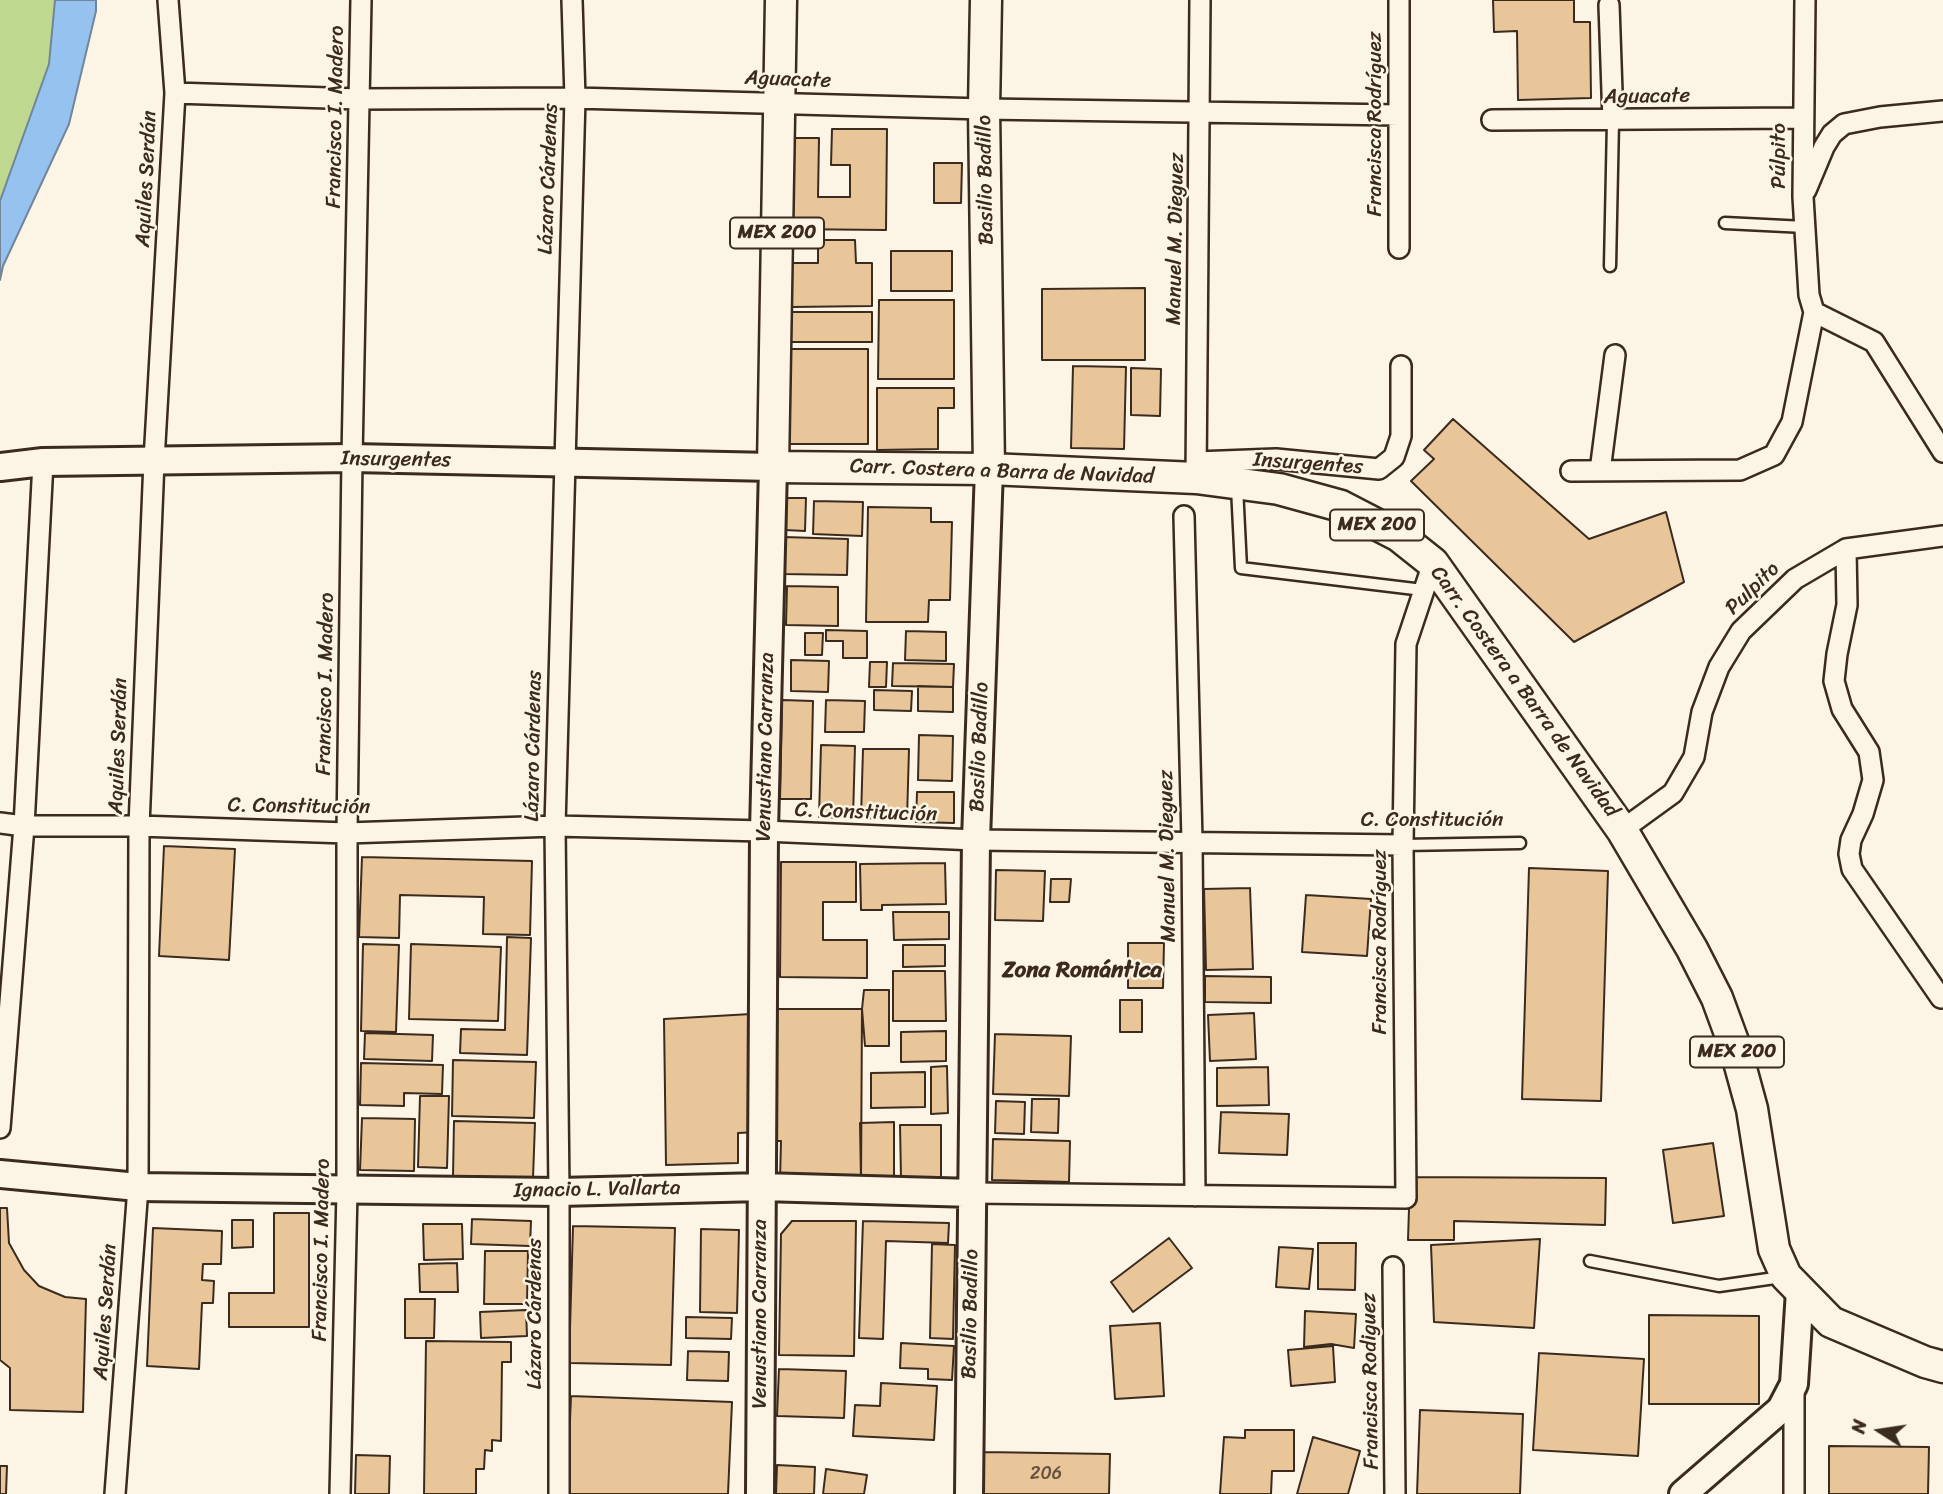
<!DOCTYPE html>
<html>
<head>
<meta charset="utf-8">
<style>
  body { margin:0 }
  #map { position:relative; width:1943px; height:1494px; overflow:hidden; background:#fcf5e5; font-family:Sriracha,sans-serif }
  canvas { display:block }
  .north { position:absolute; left:1845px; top:1396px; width:70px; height:70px; -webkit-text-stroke:5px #fcf5e5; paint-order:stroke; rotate:282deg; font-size:19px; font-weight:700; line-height:28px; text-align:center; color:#3b2a1e }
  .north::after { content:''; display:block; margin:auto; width:24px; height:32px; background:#3b2a1e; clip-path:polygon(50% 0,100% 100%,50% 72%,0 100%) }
</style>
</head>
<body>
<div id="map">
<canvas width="1943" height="1494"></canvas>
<div class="north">N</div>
</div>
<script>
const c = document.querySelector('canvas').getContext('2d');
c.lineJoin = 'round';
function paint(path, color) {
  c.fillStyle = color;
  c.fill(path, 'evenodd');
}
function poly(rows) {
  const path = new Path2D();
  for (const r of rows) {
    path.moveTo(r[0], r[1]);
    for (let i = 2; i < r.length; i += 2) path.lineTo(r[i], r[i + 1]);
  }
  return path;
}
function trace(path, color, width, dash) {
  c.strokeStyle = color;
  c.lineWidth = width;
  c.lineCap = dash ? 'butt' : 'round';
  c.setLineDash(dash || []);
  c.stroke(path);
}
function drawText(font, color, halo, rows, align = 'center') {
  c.font = font + ' Sriracha,sans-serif';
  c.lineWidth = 5;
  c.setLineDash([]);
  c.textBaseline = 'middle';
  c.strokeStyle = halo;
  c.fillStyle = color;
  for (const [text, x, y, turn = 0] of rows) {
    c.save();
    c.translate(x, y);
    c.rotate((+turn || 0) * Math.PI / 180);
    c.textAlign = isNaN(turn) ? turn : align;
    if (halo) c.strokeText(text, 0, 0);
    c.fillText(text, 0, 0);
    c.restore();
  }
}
const green = poly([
  [0,0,55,0,49,64,0,201]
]);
const water = poly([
  [55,0,96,0,96,11,69,124,3,266,0,280,0,201,49,64,55,0]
]);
const building = poly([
  [1493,0,1574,0,1574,22,1590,22,1591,98,1518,100,1517,31,1494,32,1493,0],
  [832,129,887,129,886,230,785,229,786,192,793,193,794,138,819,138,818,197,850,197,850,165,831,165,832,129],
  [934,163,962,163,961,203,934,203,934,163],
  [818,240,855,240,856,263,872,263,872,306,791,307,791,263,818,263,818,240],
  [891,251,952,251,952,291,891,291,891,251],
  [1145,288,1145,360,1042,360,1042,289,1145,288],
  [879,300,954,300,954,379,878,379,879,300],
  [789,312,872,312,872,342,789,342,789,312],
  [789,349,868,349,868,444,789,444,789,349],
  [1073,366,1126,367,1124,449,1071,448,1073,366],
  [1131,368,1161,369,1160,416,1131,415,1131,368],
  [877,388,954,388,954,408,938,408,938,449,877,450,877,388],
  [1453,419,1589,539,1666,512,1684,582,1574,642,1411,481,1434,459,1424,450,1453,419],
  [786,498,806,498,805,531,785,530,786,498],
  [814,501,863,502,862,536,813,534,814,501],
  [868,507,931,508,931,522,952,522,950,600,929,600,928,622,866,622,868,507],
  [784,537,848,539,847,575,783,574,784,537],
  [787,586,838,587,838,626,786,625,787,586],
  [826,630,867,631,867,658,843,658,843,641,826,641,826,630],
  [906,631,946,632,946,661,905,660,906,631],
  [805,633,823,633,822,655,805,655,805,633],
  [791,660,829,661,828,692,791,691,791,660],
  [870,662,887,662,886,687,869,687,870,662],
  [893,663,954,664,953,687,892,686,893,663],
  [918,686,953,687,953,712,918,711,918,686],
  [874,690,912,691,911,711,874,710,874,690],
  [782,700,813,701,811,799,780,799,782,700],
  [826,700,865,701,864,732,825,732,826,700],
  [919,735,953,736,952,781,918,780,919,735],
  [821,745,855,746,853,818,819,817,821,745],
  [863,749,909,749,907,819,861,818,863,749],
  [917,792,954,792,954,823,916,822,917,792],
  [164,846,235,849,229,960,159,956,164,846],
  [362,857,532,861,530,935,483,934,484,897,400,895,399,938,359,937,362,857],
  [781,862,856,862,856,902,823,902,823,940,867,940,867,978,780,977,781,862],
  [945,863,946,904,882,905,882,910,861,910,860,864,945,863],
  [1529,868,1608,871,1601,1101,1522,1099,1529,868],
  [996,870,1045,871,1043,921,995,920,996,870],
  [1051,879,1071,879,1069,902,1050,902,1051,879],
  [1250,888,1253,969,1206,970,1204,889,1250,888],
  [1306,895,1371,899,1367,956,1302,952,1306,895],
  [893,912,949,912,949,939,894,940,893,912],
  [507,937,531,938,527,1055,460,1053,461,1029,505,1030,507,937],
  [1128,943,1164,943,1163,988,1128,988,1128,943],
  [363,944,399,945,396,1032,361,1031,363,944],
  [411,944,501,947,498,1021,409,1019,411,944],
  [903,945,945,945,945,966,903,967,903,945],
  [893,971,945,971,946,1021,893,1021,893,971],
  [1205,976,1271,977,1271,1003,1205,1002,1205,976],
  [864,990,889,990,889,1046,865,1046,862,1009,864,990],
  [1120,1000,1142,1000,1142,1032,1120,1032,1120,1000],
  [768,1009,862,1009,861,1181,780,1180,781,1141,768,1141,768,1009],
  [1254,1013,1256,1059,1210,1061,1208,1015,1254,1013],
  [751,1014,757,1132,738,1133,738,1163,666,1165,664,1019,751,1014],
  [946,1031,946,1061,901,1062,901,1032,946,1031],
  [365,1033,433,1035,432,1061,364,1059,365,1033],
  [995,1034,1071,1036,1069,1096,993,1094,995,1034],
  [453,1060,536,1062,534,1118,452,1116,453,1060],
  [361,1063,443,1065,442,1094,404,1093,404,1106,360,1105,361,1063],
  [947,1066,948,1113,931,1114,931,1067,947,1066],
  [1268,1067,1269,1105,1217,1106,1217,1068,1268,1067],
  [925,1072,925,1107,871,1108,871,1073,925,1072],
  [420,1096,449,1096,447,1168,418,1167,420,1096],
  [1032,1099,1059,1099,1058,1133,1031,1132,1032,1099],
  [996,1101,1025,1102,1024,1134,995,1133,996,1101],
  [1221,1112,1289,1114,1287,1155,1219,1153,1221,1112],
  [362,1118,415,1119,414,1171,360,1170,362,1118],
  [454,1121,535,1123,533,1178,453,1176,454,1121],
  [894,1122,894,1179,861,1181,860,1123,894,1122],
  [900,1125,941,1125,941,1177,901,1178,900,1125],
  [993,1139,1070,1141,1069,1182,992,1180,993,1139],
  [1713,1143,1724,1216,1673,1223,1663,1150,1713,1143],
  [1410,1177,1606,1178,1605,1225,1454,1221,1454,1240,1408,1240,1410,1177],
  [0,1208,7,1208,9,1243,24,1270,39,1286,65,1297,86,1299,83,1412,10,1410,10,1368,0,1360,0,1208],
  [274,1213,309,1213,309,1327,229,1327,229,1293,274,1293,274,1213],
  [472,1219,531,1221,530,1246,471,1244,472,1219],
  [232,1220,253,1220,253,1247,232,1248,232,1220],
  [792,1221,856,1221,854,1356,779,1355,781,1234,792,1221],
  [863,1221,949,1223,948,1243,886,1241,883,1339,859,1338,863,1221],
  [423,1224,462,1224,463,1259,424,1260,423,1224],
  [573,1226,675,1228,671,1365,569,1363,573,1226],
  [153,1228,222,1231,221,1264,203,1264,202,1280,214,1281,213,1303,202,1303,199,1369,147,1366,153,1228],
  [701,1229,739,1230,737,1313,700,1312,701,1229],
  [1169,1238,1192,1268,1133,1312,1111,1282,1169,1238],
  [1540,1239,1534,1328,1434,1322,1431,1245,1540,1239],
  [1318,1243,1356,1243,1355,1290,1318,1289,1318,1243],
  [932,1244,955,1245,953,1339,930,1338,932,1244],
  [1279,1247,1313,1249,1309,1289,1276,1287,1279,1247],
  [485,1251,528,1251,527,1304,484,1304,485,1251],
  [457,1263,458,1292,420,1292,419,1264,457,1263],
  [405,1299,435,1299,434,1338,405,1338,405,1299],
  [526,1310,527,1336,481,1338,480,1312,526,1310],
  [1305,1311,1356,1314,1354,1348,1331,1344,1304,1347,1305,1311],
  [1649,1315,1759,1316,1759,1404,1649,1404,1649,1315],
  [686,1317,732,1318,731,1339,686,1338,686,1317],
  [1160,1323,1164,1396,1115,1399,1110,1326,1160,1323],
  [426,1341,511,1342,511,1362,502,1362,501,1441,492,1440,492,1451,485,1450,484,1469,476,1469,476,1494,424,1494,426,1341],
  [901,1343,954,1346,952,1380,928,1379,928,1369,900,1368,901,1343],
  [1333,1346,1335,1382,1291,1386,1288,1350,1333,1346],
  [688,1351,729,1352,728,1381,687,1380,688,1351],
  [1539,1353,1644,1359,1638,1456,1533,1450,1539,1353],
  [779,1369,846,1371,844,1418,777,1416,779,1369],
  [881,1383,937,1386,934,1440,853,1436,855,1405,880,1406,881,1383],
  [571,1396,732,1402,728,1494,567,1494,571,1396],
  [1420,1410,1523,1414,1520,1494,1417,1494,1420,1410],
  [1245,1430,1294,1430,1294,1471,1272,1471,1271,1494,1220,1494,1224,1437,1245,1438,1245,1430],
  [1313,1437,1360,1451,1348,1494,1297,1494,1313,1437],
  [1829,1446,1929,1447,1928,1494,1829,1494,1829,1446],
  [984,1452,1110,1454,1109,1494,983,1494,984,1452],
  [356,1455,390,1456,389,1494,355,1494,356,1455],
  [777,1465,815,1467,814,1494,776,1494,777,1465],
  [0,1466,7,1466,6,1494,0,1494,0,1466],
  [826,1469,867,1475,864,1494,823,1494,826,1469]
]);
const lane = poly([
  [1725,223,1805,227],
  [1610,266,1613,121],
  [1237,487,1241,568,1423,590],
  [1403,845,1520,843],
  [1590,1261,1719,1286,1782,1277]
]);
const street = poly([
  [1399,0,1399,248],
  [1609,5,1613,121],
  [175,93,359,99,575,98,984,109,1399,115],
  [1492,120,1803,118],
  [1806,190,1824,147,1832,134,1844,124,1880,117,1943,111],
  [1814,312,1874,342,1943,452],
  [1196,462,1276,459,1379,469,1394,457,1401,436,1401,366],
  [1571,471,1740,470,1774,455,1792,422,1814,312,1809,295,1803,197,1805,0],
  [1600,471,1615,355],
  [1196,478,1200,0],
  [1184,516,1192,841,1195,1196],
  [1846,549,1847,605,1837,654,1834,681,1842,709,1869,752,1873,780,1863,814,1851,840,1849,854,1852,869,1941,998],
  [0,823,24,826,139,826,347,833,555,826,764,831,976,840,1403,845],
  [1622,830,1673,793,1694,757,1702,712,1719,667,1741,631,1795,579,1846,549,1943,536],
  [0,1128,24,826,43,462],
  [973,1193,1406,1198,1403,845,1406,644,1433,563],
  [1393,1267,1395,1494],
  [115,1494,138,1187,139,826,154,461,175,93,168,0],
  [340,1494,347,1191,347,833,352,458,361,0],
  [559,1494,559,1192,555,826,575,98,572,0],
  [1794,1494,1794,1387]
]);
const secondary = poly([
  [0,467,43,462,352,458,773,467,764,831,760,1494],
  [0,1174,138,1187,559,1192,762,1187,973,1193],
  [969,1494,976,840,989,469],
  [1683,1494,1781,1409,1794,1384,1800,1291]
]);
const primary = poly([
  [781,0,773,467,989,469,1196,478,1279,489,1341,506,1399,536,1433,563,1622,830,1692,949,1717,998,1735,1047,1752,1109,1774,1249,1786,1276,1831,1322,1925,1362,1943,1367],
  [986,0,984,109,989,469]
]);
const numberNames = [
  ["206",1046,1474]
];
const shields = [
  [777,233,94],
  [1377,525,94],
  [1737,1052,94]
];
const shieldNames = [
  ["MEX 200",777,233],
  ["MEX 200",1377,525],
  ["MEX 200",1737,1052]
];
const streetNames = [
  ["Aguacate",788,80,2],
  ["Aguacate",1647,97,-1],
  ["Francisco I. Madero",336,117,-89],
  ["Francisca Rodríguez",1376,124,-90],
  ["Púlpito",1780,156,-90],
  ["Aquiles Serdán",147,179,-87],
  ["Lázaro Cárdenas",549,179,-88],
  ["Basilio Badillo",986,180,-91],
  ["Manuel M. Dieguez",1176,239,-89],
  ["Insurgentes",396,460,1],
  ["Insurgentes",1308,464,4],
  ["Carr. Costera a Barra de Navidad",1002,472,2],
  ["Pulpito",1753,589,-44],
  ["Francisco I. Madero",326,684,-89],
  ["Carr. Costera a Barra de Navidad",1524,692,54],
  ["Aquiles Serdán",119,746,-88],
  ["Lázaro Cárdenas",534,746,-89],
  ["Venustiano Carranza",766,747,-89],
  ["Basilio Badillo",980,747,-88],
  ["C. Constitución",299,807,1],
  ["C. Constitución",866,813,2],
  ["C. Constitución",1432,821],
  ["Manuel M. Dieguez",1168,856,-91],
  ["Francisca Rodríguez",1381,942,-90],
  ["Ignacio L. Vallarta",597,1190,-1],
  ["Francisco I. Madero",322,1250,-89],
  ["Aquiles Serdán",106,1312,-86],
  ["Lázaro Cárdenas",536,1314,-90],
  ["Venustiano Carranza",761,1314,-90],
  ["Basilio Badillo",971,1314,-89],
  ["Francisca Rodiguez",1371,1381,-91]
];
const neighbourhoodNames = [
  ["Zona Romántica",1082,971]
];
paint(green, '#bed88f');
paint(water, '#95c2ef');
trace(water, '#71859b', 2);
paint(building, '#e9c69a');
trace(building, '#3b2a1e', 2);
trace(lane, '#3b2a1e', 15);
trace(street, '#3b2a1e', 24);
trace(secondary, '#3b2a1e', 32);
trace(primary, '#3b2a1e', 35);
trace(lane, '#fcf5e5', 10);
trace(street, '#fcf5e5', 19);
trace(secondary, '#fcf5e5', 26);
trace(primary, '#fcf5e5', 30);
drawText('18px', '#66513d', null, numberNames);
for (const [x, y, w] of shields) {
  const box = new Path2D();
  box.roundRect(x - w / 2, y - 15.5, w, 31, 5);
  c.fillStyle = '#fcf5e5';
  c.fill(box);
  trace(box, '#3b2a1e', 2);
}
drawText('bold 19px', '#3b2a1e', null, shieldNames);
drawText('21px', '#3b2a1e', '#fcf5e5', streetNames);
drawText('bold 23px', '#3b2a1e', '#fcf5e5', neighbourhoodNames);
</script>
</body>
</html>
